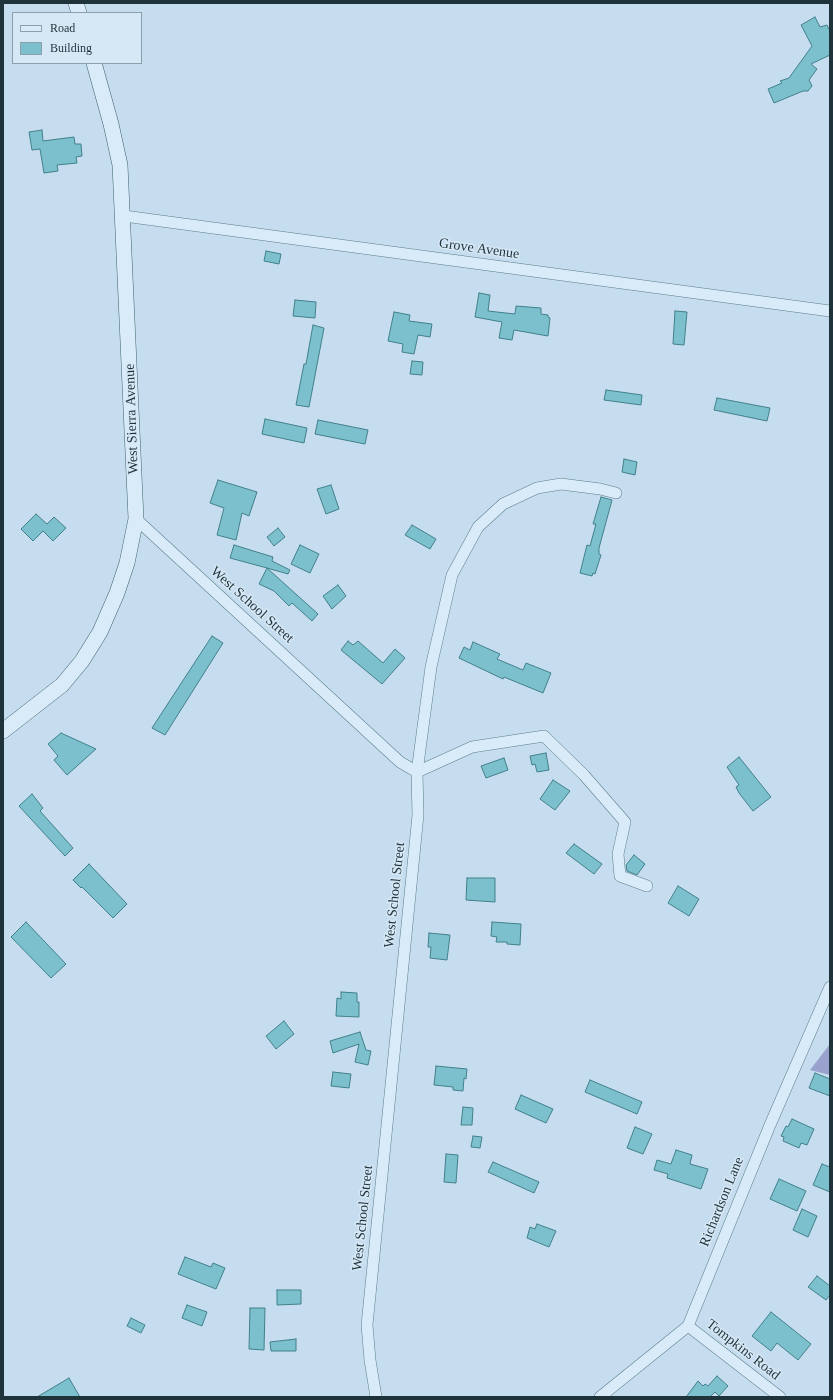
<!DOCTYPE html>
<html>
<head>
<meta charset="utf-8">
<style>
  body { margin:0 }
  #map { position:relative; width:833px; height:1400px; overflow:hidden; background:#c6ddef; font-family:Georgia,serif }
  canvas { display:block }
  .frame { position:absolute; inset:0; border:4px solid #1f343a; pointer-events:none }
  .legend { position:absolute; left:12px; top:12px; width:130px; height:52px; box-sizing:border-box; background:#d6e7f6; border:1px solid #8d9fab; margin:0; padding:5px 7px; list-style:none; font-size:12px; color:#1f343a }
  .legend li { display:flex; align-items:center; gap:8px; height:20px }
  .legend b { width:20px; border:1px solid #8d9fab }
</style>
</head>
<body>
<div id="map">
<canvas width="833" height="1400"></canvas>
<div class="frame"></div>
<ul class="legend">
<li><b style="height:5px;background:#d9ebf9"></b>Road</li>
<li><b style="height:11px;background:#7cc0cd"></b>Building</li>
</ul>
</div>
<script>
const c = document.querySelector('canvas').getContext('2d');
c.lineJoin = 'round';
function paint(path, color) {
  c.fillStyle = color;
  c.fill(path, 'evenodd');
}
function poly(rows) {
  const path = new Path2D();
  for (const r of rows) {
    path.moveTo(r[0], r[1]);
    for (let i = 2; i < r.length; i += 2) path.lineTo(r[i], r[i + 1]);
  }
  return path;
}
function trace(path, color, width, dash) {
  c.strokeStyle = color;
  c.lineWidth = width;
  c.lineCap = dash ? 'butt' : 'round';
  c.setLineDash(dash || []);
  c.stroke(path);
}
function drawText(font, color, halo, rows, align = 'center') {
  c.font = font + ' Georgia,serif';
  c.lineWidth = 3;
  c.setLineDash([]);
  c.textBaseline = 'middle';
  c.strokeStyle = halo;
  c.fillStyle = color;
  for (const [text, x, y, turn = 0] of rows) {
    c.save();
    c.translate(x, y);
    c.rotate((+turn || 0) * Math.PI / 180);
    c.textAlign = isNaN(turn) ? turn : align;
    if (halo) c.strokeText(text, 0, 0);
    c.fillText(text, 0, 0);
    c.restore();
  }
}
const green = poly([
  [830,1044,830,1075,810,1070]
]);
const building = poly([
  [815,17,820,27,827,25,830,31,830,55,811,64,817,69,809,80,812,86,808,91,803,91,774,103,768,89,782,83,780,81,789,78,812,46,801,25,815,17],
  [42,130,43,141,74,137,75,144,81,144,82,156,76,157,77,163,57,165,58,171,44,173,40,149,32,150,29,132,42,130],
  [266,251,281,254,279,264,264,261,266,251],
  [479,293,490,295,488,311,515,314,516,306,541,308,541,314,548,315,548,317,550,318,548,336,514,330,512,340,499,338,502,322,475,317,479,293],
  [295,300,316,302,315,318,293,316,295,300],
  [675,311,687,312,684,345,673,344,675,311],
  [394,312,410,315,409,321,432,324,430,337,418,335,414,354,402,352,403,344,388,341,394,312],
  [313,325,324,328,309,407,296,405,304,364,306,364,313,325],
  [412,361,423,362,422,375,410,374,412,361],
  [606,390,642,395,641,405,604,400,606,390],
  [717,398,770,408,767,421,714,410,717,398],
  [265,419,307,428,304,443,262,434,265,419],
  [318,420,368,430,365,444,315,434,318,420],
  [624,459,637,462,635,475,622,472,624,459],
  [218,480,257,492,249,516,242,513,236,540,217,535,224,508,210,503,218,480],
  [331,485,339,509,326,514,317,489,331,485],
  [601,497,612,500,599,548,599,554,601,555,595,574,593,573,592,576,580,573,587,545,590,546,596,524,593,524,601,497],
  [36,514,47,524,54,517,66,528,53,541,43,531,33,541,21,529,36,514],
  [412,525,436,539,430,549,405,535,412,525],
  [278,528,285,537,274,546,267,537,278,528],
  [234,545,273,557,272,561,290,570,288,574,267,568,318,614,312,621,292,603,289,606,274,591,259,584,267,568,230,558,234,545],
  [300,545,319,554,310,573,291,564,300,545],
  [338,585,346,596,332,609,323,596,338,585],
  [212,636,223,643,165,735,152,728,212,636],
  [348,641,353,645,358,641,383,663,395,649,405,658,382,684,341,650,348,641],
  [473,642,500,654,497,659,523,670,526,663,551,673,543,693,504,677,503,679,459,658,464,647,470,650,473,642],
  [61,733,96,749,67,775,54,760,58,756,48,744,61,733],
  [546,753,549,770,537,772,535,764,532,765,530,756,546,753],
  [739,757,771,797,753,811,739,793,736,787,739,785,727,767,739,757],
  [504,758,508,770,486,778,481,766,504,758],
  [553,780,570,791,555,810,540,799,553,780],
  [32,794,43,808,40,811,73,848,65,856,19,806,32,794],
  [574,844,602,864,594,874,566,853,574,844],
  [634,855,645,864,637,875,627,871,626,865,634,855],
  [89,864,127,904,113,918,82,887,81,888,73,880,89,864],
  [467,878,495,878,495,902,466,900,467,878],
  [678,886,699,899,689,916,668,903,678,886],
  [26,922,66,964,51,978,11,937,26,922],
  [492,922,521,924,520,945,507,944,507,942,496,942,497,937,491,936,492,922],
  [429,933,450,935,447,960,430,958,431,947,428,947,429,933],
  [341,992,357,993,357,1002,359,1002,359,1017,336,1016,337,998,341,999,341,992],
  [284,1021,294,1034,276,1049,266,1036,284,1021],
  [360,1032,366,1050,371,1051,368,1065,355,1062,359,1044,333,1053,330,1041,360,1032],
  [436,1066,467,1069,466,1079,464,1078,463,1091,453,1090,453,1087,434,1085,436,1066],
  [333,1072,351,1074,349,1088,331,1086,333,1072],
  [815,1073,830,1079,830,1096,809,1088,815,1073],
  [590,1080,642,1102,637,1114,585,1092,590,1080],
  [521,1095,553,1109,546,1123,515,1109,521,1095],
  [463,1107,473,1108,472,1125,461,1125,463,1107],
  [792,1119,814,1129,807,1145,801,1143,799,1148,783,1141,784,1137,781,1136,786,1126,788,1127,792,1119],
  [635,1127,652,1134,643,1154,627,1148,635,1127],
  [473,1136,482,1137,480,1148,471,1147,473,1136],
  [676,1150,692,1155,690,1164,708,1169,701,1189,667,1178,668,1174,654,1170,657,1160,671,1164,676,1150],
  [446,1154,458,1155,456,1183,444,1182,446,1154],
  [493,1162,539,1182,534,1193,488,1172,493,1162],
  [822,1164,830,1167,830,1192,813,1185,822,1164],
  [779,1179,806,1191,797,1211,770,1199,779,1179],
  [802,1209,817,1216,808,1237,793,1230,802,1209],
  [537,1224,556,1231,549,1247,527,1238,530,1227,535,1229,537,1224],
  [185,1257,211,1267,213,1263,225,1268,216,1289,178,1274,185,1257],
  [817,1276,830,1286,830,1295,826,1300,808,1287,817,1276],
  [277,1290,301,1290,301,1304,277,1305,277,1290],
  [187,1305,207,1312,202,1326,182,1318,187,1305],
  [250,1308,265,1308,264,1350,249,1349,250,1308],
  [771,1312,811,1344,798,1360,777,1343,771,1351,752,1336,771,1312],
  [131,1318,145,1325,141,1333,127,1326,131,1318],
  [296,1339,296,1351,271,1351,270,1342,296,1339],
  [717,1376,728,1386,719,1396,715,1392,710,1397,686,1397,698,1381,703,1386,705,1384,708,1386,717,1376],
  [69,1378,80,1397,37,1397,69,1378]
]);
const street = poly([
  [124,216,830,311],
  [136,519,400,762,417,772],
  [417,772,472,747,544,736,584,775,625,822,618,854,620,876,647,886],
  [688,1326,780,1397],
  [376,1397,370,1360,367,1325,418,815,417,772,431,667,452,575,478,527,503,504,537,488,561,484,600,489,616,493],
  [600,1397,688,1326,770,1125,830,987]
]);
const secondary = poly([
  [76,3,79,13],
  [3,731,62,685,82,661,100,632,117,593,127,563,136,519,120,165,111,124,94,63]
]);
const streetNames = [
  ["Grove Avenue",479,249,8],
  ["West Sierra Avenue",132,419,-92],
  ["West School Street",252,605,42],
  ["West School Street",395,895,-84],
  ["Richardson Lane",722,1202,-68],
  ["West School Street",363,1218,-84],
  ["Tompkins Road",743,1350,38]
];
paint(green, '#99a1cd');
paint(building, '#7cc0cd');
trace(building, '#41808a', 1);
trace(street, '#5b7d8a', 12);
trace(secondary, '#3e616c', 16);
trace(street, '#d9ebf9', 11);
trace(secondary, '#d9ebf9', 15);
drawText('14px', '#1f343a', '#d6e7f6', streetNames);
</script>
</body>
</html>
